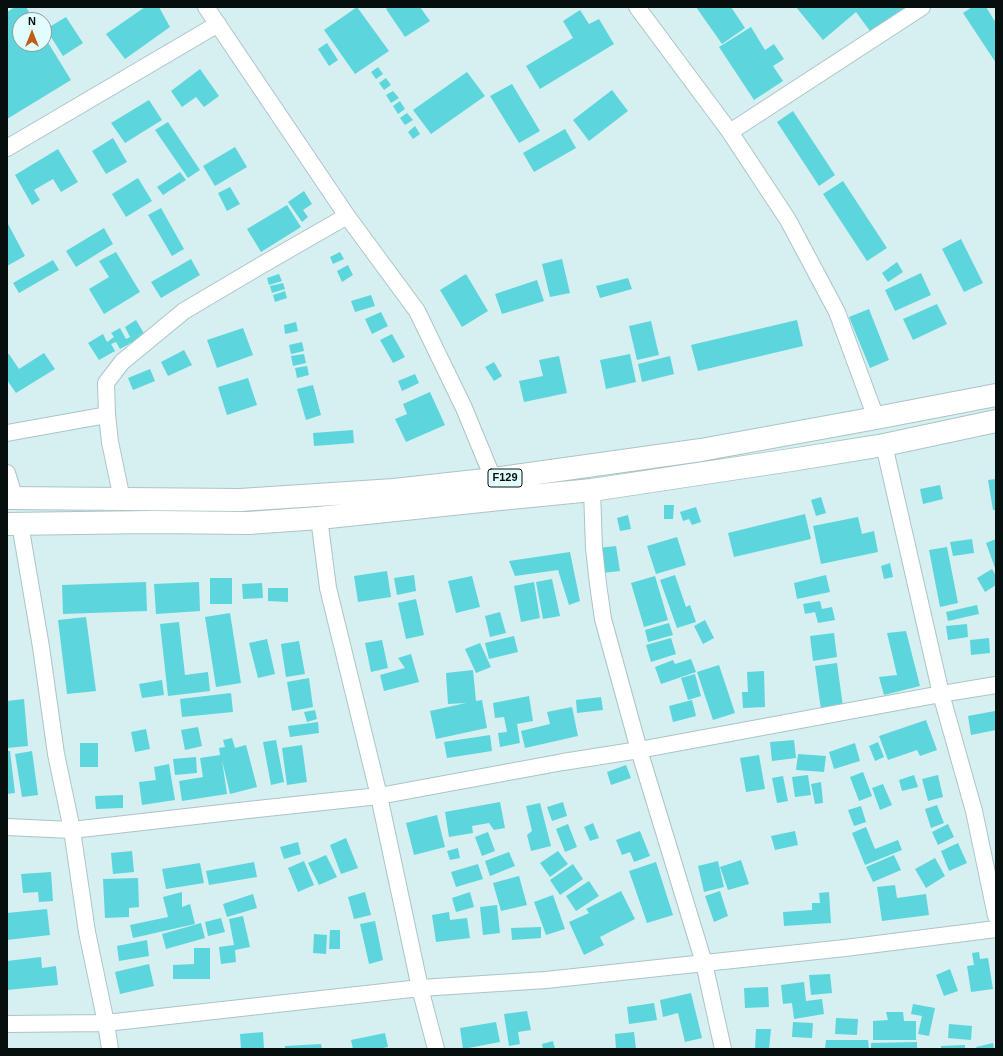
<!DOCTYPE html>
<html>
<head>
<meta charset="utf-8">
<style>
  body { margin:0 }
  #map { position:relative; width:1003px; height:1056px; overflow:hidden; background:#d6eff1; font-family:Arial,sans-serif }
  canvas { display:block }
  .frame { position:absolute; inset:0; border:8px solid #060e0e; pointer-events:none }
  .north { position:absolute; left:12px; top:12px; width:40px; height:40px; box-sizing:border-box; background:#e3fdfe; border:1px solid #8b9d9e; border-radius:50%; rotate:0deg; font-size:11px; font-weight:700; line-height:16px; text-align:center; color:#060e0e }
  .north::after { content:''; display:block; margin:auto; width:14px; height:18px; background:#be5f18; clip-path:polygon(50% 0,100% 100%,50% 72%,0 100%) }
</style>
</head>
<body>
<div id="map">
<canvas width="1003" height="1056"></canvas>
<div class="frame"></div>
<div class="north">N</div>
</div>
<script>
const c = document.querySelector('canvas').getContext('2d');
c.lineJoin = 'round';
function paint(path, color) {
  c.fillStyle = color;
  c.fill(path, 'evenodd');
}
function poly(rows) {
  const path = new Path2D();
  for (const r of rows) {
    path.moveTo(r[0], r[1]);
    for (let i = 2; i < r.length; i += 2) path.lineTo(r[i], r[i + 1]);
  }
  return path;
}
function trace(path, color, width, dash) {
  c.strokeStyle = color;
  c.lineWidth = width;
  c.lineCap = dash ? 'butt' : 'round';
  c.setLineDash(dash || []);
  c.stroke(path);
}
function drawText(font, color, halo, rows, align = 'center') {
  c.font = font + ' Arial,sans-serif';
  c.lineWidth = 3;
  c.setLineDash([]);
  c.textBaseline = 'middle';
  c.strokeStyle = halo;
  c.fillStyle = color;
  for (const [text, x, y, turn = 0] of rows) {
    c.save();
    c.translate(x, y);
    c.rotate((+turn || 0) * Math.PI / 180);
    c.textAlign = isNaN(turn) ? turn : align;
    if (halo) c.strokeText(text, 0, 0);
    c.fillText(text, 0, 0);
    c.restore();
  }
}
const building = poly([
  [15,7,26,7,34,20,20,20,20,44,44,44,44,36,71,80,7,119,7,12],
  [145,7,159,7,170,27,125,59,106,34],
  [357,7,389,51,355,74,324,30],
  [389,7,420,7,430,21,405,37,386,9],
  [696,7,731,7,745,28,722,44],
  [796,7,908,7,870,31,856,12,823,40],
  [972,7,986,7,996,23,996,63,963,13],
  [580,10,589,24,599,19,614,44,540,89,526,66,573,38,563,21],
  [66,17,83,43,63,56,46,29],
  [751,27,765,50,774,44,784,59,773,66,783,81,754,100,719,47],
  [327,43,338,60,329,66,318,49],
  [378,67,383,74,376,79,371,72],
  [200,69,219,96,204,107,196,97,182,107,171,91],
  [467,72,485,96,431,134,413,110],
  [386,78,391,85,384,90,379,83],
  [512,84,540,131,519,143,490,96],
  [612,90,628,111,589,141,573,120],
  [393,91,399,98,391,103,386,95],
  [149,100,162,120,125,143,111,123],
  [400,101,405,109,398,114,393,106],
  [793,111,835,175,819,186,777,122],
  [407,113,413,120,405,125,400,118],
  [168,122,200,170,188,178,155,130],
  [415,126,420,134,413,139,408,132],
  [565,129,576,148,534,172,523,153],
  [113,138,127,162,106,174,92,151],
  [235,147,247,167,215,186,203,166],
  [58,149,78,182,61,192,53,179,34,190,40,200,32,205,15,175],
  [180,172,186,180,163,195,157,187],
  [138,178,152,201,126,217,112,194],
  [843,181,887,248,867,261,823,194],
  [230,187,240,204,227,211,218,193],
  [304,191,312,204,303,210,308,217,302,222,288,202],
  [287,205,301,227,261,252,247,229],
  [161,208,184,249,172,256,148,215],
  [7,222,25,256,7,266],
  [104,228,113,244,76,267,66,251],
  [961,239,983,283,964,292,942,249],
  [116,252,140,292,104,314,89,289,109,277,99,261],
  [340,252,344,259,333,264,330,257],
  [191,259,200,275,161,298,151,282],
  [562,259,570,293,550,297,542,264],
  [53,260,59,270,19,293,13,283],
  [897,262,903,272,888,282,882,273],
  [348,265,353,275,342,282,337,271],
  [921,273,931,295,895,311,885,290],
  [279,274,282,281,269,285,267,278],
  [466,274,488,311,462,327,440,290],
  [628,278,632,289,600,298,596,286],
  [537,280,544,301,502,314,495,294],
  [283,283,285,289,272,293,270,286],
  [285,291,287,298,275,302,273,295],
  [371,295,375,306,355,312,351,301],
  [937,304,947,324,913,340,903,319],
  [869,309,889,360,870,368,849,317],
  [381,312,388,326,372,334,365,319],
  [136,320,145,335,120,349,116,342,111,344,115,351,99,360,88,343,103,334,107,342,114,337,111,333,120,328,126,339,130,337,125,327],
  [797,320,803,346,698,371,691,345],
  [651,321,659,355,637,360,629,326],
  [296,322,298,331,285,334,284,325],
  [243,328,253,355,217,368,207,340],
  [392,334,405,357,393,363,380,340],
  [302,342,304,351,291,354,289,345],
  [184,350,192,365,168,376,161,362],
  [44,353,55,369,16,393,7,380,7,355,9,354,19,369],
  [304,354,306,363,293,366,291,356],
  [630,354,636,382,606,389,600,360],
  [559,356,567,393,524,402,519,381,543,376,539,360],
  [670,356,674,374,642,382,638,364],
  [494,362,502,376,494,381,485,367],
  [307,366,309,375,297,378,295,368],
  [150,369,155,381,133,390,128,378],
  [415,374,419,383,402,391,398,381],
  [248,378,257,405,227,415,218,387],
  [313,385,321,415,306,420,297,389],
  [430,392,445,425,406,442,395,419,407,414,403,404],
  [353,430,354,443,314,446,313,433],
  [996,479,996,510,993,510,988,480],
  [940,485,943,499,923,504,920,489],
  [821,497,826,513,816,516,811,500],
  [664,505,674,505,673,519,664,519],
  [696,507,701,522,692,525,689,519,683,521,680,512],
  [805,514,811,539,734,557,728,533],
  [628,515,631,529,620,531,617,518],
  [858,517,862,534,874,531,878,552,821,564,813,526],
  [677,537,686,565,656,574,647,546],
  [972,539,974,553,953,556,950,542],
  [996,539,996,567,995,568,986,543],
  [616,546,620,571,602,573,599,548],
  [947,547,958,603,940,607,929,550],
  [570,552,580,601,569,605,558,570,515,576,509,561],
  [890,563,893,577,884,579,881,566],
  [992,569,996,576,996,585,985,592,977,578],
  [387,571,391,597,358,602,354,576],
  [414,575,416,591,397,595,394,578],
  [675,575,686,607,690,605,696,622,677,628,660,580],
  [826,575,830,592,797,599,794,583],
  [472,576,480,607,456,613,448,581],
  [655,576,668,620,644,627,631,583],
  [210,578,232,578,232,604,210,604],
  [552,579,560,616,543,619,536,582],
  [146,582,147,611,63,614,62,585],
  [199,582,200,611,156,614,154,584],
  [534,582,540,618,521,622,514,586],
  [262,583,263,598,243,599,242,584],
  [268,588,288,588,288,602,268,601],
  [416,599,424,635,406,639,398,603],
  [820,601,822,609,832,607,835,620,818,623,815,612,805,614,803,604],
  [977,605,979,614,948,621,946,612],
  [500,612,506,633,490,637,485,616],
  [230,613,241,683,216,687,205,617],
  [86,617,96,691,67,694,58,620],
  [705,620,714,638,703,644,694,626],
  [179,622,185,675,208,672,210,691,168,696,160,624],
  [669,623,673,635,648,642,645,630],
  [967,624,968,637,948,640,946,626],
  [906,631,920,686,884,695,879,677,897,675,887,633],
  [834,633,837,657,813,661,810,636],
  [514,636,518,652,489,659,485,643],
  [671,638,676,654,651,662,646,645],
  [989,638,990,653,971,655,970,640],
  [267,639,275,674,258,678,249,643],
  [382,640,388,668,371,672,365,643],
  [299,641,305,674,286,677,281,644],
  [480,643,491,667,476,673,465,649],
  [411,654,419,682,384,691,380,675,405,668,398,658],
  [691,659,696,672,661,684,655,667,673,660,675,664],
  [837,663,843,707,821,710,815,666],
  [719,665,735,713,713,720,697,672],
  [473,670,476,701,482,700,487,728,436,739,430,711,466,703,448,704,446,673],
  [764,671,765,707,743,708,742,692,748,692,747,672],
  [695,674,701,696,688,700,681,678],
  [309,678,313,707,292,711,287,682],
  [162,680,164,695,142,698,139,684],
  [231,693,233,712,182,717,180,699],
  [529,696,533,721,517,724,520,743,500,747,498,733,507,732,504,717,495,718,493,703],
  [601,697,603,710,577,713,576,700],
  [24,699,28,746,7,748,7,701],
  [692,700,696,716,673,722,669,706],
  [572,707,578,736,525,748,521,731,550,724,547,712],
  [315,710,317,719,307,722,304,712],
  [995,711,996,730,971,735,968,716],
  [926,720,937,750,920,756,917,750,888,760,879,736],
  [318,722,319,733,290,737,288,726],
  [198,727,202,746,185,750,181,730],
  [146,729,150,749,135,752,131,732],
  [490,735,492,751,447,758,444,742],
  [232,738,235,748,246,745,257,787,230,794,222,760,227,794,182,801,179,781,203,777,200,758,220,755,219,748,225,747,223,740],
  [276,740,284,782,271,785,263,742],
  [794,740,796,758,772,761,770,742],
  [878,742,884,757,875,761,869,746],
  [80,743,98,743,98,767,80,767],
  [855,743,860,761,834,769,829,752],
  [302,745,307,782,287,785,282,748],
  [7,751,10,751,15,793,7,794],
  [32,751,38,795,22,797,15,754],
  [798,754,826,756,824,772,796,770],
  [759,755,765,789,746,792,740,758],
  [196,757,197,773,175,775,173,759],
  [169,764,175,800,142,805,139,782,156,780,154,767],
  [626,765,631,778,611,785,607,772],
  [863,772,872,796,859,801,850,777],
  [808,775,811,795,795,797,792,777],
  [914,775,918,787,902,791,899,780],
  [938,775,943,797,928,801,922,779],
  [783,776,788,801,777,803,772,778],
  [821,782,823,803,815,804,811,784],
  [883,784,892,805,880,810,872,788],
  [123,795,123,808,96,809,95,796],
  [500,802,505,828,494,830,489,823,472,826,473,833,449,837,445,812],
  [563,802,567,816,552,821,547,807],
  [540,803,551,846,531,851,527,835,532,831,526,806],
  [937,805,944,823,931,828,925,809],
  [861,806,866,822,854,826,848,810],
  [437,815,445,847,414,855,406,823],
  [593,823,599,838,590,841,584,827],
  [568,824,577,847,565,852,556,829],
  [948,824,954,837,938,845,932,832],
  [866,827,875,849,898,840,902,850,865,865,852,833],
  [640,831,650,856,634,862,630,852,622,855,616,840],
  [795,831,798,845,775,850,771,836],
  [488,832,495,851,482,856,475,837],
  [346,838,358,868,341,874,330,845],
  [298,842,301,854,284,859,280,847],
  [958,843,967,863,949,871,941,851],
  [458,848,460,858,450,860,447,851],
  [132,851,134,872,113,874,111,853],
  [558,851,568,864,550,877,540,863],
  [509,852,515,866,490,876,485,861],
  [326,855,337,877,319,885,308,863],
  [894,855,901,870,873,882,866,867],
  [935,858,945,876,926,888,915,869],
  [741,860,749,884,728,890,720,867],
  [304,861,314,885,298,892,288,868],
  [718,861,724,887,704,892,698,866],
  [254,862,257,877,209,885,206,871],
  [656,862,673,915,647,923,629,871],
  [200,863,204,883,166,889,162,869],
  [478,864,483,879,456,887,451,872],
  [573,864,583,879,560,895,550,880],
  [51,872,53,901,39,902,38,892,23,893,21,874],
  [519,876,527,905,501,911,493,883],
  [138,878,139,907,129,908,129,917,105,918,103,879],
  [589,881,599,896,576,911,566,896],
  [895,885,897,898,926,894,929,915,882,921,877,887],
  [621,891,635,919,600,937,604,945,584,955,569,922,589,913,586,909],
  [720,891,728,916,714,922,705,896],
  [182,892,182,907,190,904,195,924,133,938,130,925,168,917,163,897],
  [365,892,371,915,354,919,348,897],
  [470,892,474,907,456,912,452,898],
  [829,892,831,923,784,926,783,912,812,910,812,903,820,903,819,893],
  [253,894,257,908,227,917,223,904],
  [553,895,565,929,546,935,534,902],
  [497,905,500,933,483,935,480,907],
  [47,909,50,935,7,940,7,913],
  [449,912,450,920,467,918,470,938,436,942,432,915],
  [243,916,250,947,235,950,236,962,221,964,219,947,234,945,229,919],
  [221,918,225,932,208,936,205,922],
  [375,921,383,960,369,964,360,924],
  [201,923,205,938,166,949,162,934],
  [541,927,541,938,512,940,511,928],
  [330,930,340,930,340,949,329,949],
  [314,934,327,935,326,954,313,953],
  [147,940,149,956,119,961,117,946],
  [194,948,210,948,210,979,173,979,173,965,194,964],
  [979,952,980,959,988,958,993,989,971,992,967,966,974,965,972,953],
  [41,957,42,968,56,966,58,985,7,990,7,961],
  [149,964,154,986,120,994,115,972],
  [950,969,958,991,944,996,936,975],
  [830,974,832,993,811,995,809,975],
  [804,982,806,1001,822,999,824,1014,794,1019,792,1003,783,1004,781,985],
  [768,987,769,1007,745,1008,744,988],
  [691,993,702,1038,685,1042,678,1013,663,1017,660,1000],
  [654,1003,657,1020,629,1024,627,1007],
  [913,1004,935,1008,929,1036,918,1034,922,1016,911,1014],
  [527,1011,531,1030,518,1032,520,1044,509,1046,504,1014],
  [886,1012,903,1012,904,1021,916,1021,916,1040,873,1040,873,1021,888,1020],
  [836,1018,858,1019,857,1035,835,1034],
  [496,1022,500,1042,463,1049,460,1028],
  [793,1022,813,1023,812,1038,792,1037],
  [949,1024,972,1026,971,1040,948,1038],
  [756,1029,771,1029,769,1049,755,1049],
  [263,1032,264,1049,241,1049,240,1034],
  [634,1032,636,1049,616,1049,615,1034],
  [385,1033,388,1047,378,1049,353,1049,351,1040],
  [826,1040,868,1040,869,1049,825,1049],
  [553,1041,555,1049,543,1049,542,1044],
  [917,1042,917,1049,871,1049,871,1043],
  [993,1043,994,1049,977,1049,976,1047],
  [321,1044,322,1049,285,1049,285,1046],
  [965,1045,965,1049,941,1049,941,1046]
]);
const street = poly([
  [206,7,347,216,417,311,464,408,497,488],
  [637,7,730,132,788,220,837,312,876,418],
  [730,132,922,7],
  [7,148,218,24],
  [7,433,107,415],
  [884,445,941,694,974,811,996,916],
  [7,473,15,499],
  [592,490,594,548,598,584,603,619,639,750,704,963,723,1049],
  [122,499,110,442,107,415,106,383,122,362,184,311,260,266,347,216],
  [319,518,328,588,379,796,420,988,436,1049],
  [20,524,41,647,56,754,72,830,87,932,106,1023,110,1049],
  [7,827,72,830,248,810,379,796,563,762,639,750,941,694,996,685],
  [7,1024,106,1023,420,988,546,980,845,948,996,929]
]);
const primary = poly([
  [7,498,240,500,394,490,494,479,701,450,876,418,996,395],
  [7,524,152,522,248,523,319,518,500,499,592,490,791,460,884,445,996,421]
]);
const shields = [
  [505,478,34]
];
const shieldNames = [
  ["F129",505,478]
];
paint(building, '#5dd5dd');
trace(street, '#acc4c6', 18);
trace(primary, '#acc4c6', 24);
trace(street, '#fff', 16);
trace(primary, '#fff', 22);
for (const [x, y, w] of shields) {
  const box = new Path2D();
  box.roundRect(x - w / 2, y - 9, w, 18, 3);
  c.fillStyle = '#e3fdfe';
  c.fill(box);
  trace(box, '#060e0e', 1);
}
drawText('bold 11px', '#060e0e', null, shieldNames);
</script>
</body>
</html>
